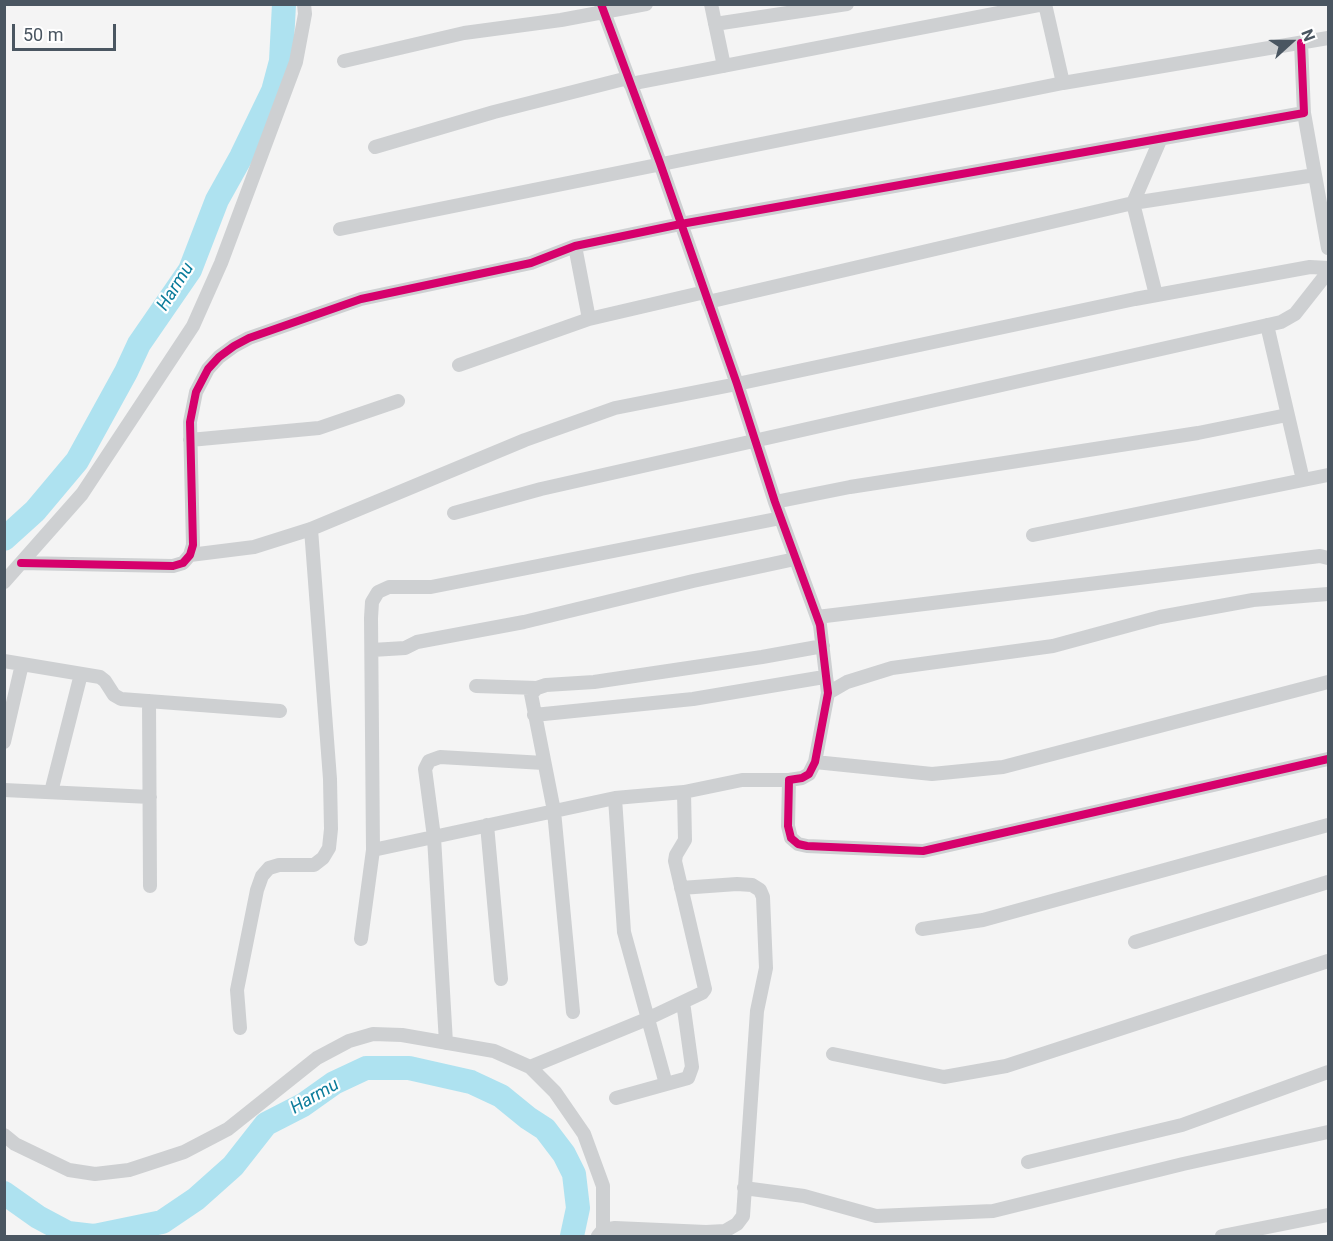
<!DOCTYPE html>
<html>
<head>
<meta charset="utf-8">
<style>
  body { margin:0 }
  #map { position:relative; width:1333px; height:1241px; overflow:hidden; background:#f4f4f4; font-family:Roboto,sans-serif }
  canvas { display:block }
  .frame { position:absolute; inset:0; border:6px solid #4a5661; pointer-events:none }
  .north { position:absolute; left:1261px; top:12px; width:60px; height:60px; -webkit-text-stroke:4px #fff; paint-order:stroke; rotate:69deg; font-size:16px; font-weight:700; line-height:24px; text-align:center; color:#4a5661 }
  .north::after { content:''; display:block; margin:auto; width:21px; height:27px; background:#4a5661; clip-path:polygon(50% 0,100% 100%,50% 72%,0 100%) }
  .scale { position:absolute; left:12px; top:24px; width:104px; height:27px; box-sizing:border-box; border:3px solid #4a5661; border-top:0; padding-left:8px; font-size:18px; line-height:21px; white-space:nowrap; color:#4a5661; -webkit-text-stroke:4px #fff; paint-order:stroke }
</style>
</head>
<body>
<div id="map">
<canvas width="1333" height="1241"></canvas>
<div class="frame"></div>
<div class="north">N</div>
<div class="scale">50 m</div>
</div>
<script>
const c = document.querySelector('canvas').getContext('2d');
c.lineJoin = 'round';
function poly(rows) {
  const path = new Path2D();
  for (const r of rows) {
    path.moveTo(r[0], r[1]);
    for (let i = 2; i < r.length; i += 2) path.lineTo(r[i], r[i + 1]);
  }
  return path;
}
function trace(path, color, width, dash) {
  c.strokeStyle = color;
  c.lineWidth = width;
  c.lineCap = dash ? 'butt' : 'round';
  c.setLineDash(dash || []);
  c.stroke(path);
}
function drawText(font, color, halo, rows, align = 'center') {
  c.font = font + ' Roboto,sans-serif';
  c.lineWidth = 4.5;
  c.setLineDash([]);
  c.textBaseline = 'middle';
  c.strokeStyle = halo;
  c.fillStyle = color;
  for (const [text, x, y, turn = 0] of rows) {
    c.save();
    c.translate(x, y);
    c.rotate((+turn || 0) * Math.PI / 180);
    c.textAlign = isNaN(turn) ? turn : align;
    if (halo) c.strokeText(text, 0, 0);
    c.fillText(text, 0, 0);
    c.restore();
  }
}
const river = poly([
  [4,539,35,511,77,461,126,372,139,344,190,270,217,200,241,157,273,91,281,61,284,4],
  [4,1193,38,1217,68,1233,94,1236,162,1222,196,1199,233,1166,266,1124,303,1105,334,1083,366,1068,409,1068,471,1082,501,1096,528,1118,545,1129,564,1154,574,1174,578,1208,572,1236]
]);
const minor = poly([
  [601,4,660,163,737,384,775,502,820,625,828,693,815,762,809,774,802,778,789,780,788,826,791,838,798,844,807,846,923,851,1328,759],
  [711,4,724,66],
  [1045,4,1063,83],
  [715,24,847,4],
  [344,61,464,33,561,20,646,4],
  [630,84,1045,4],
  [1304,113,1328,248],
  [375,147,494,112,628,78],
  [340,229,1063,83,1328,38],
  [575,246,589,319],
  [1156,295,1133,203,1161,138],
  [708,302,1133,203,1315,175],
  [1267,325,1303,480],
  [459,365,589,319,705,292],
  [190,440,319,428,398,401],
  [775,502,850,487,1198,433,1287,415],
  [454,513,541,489,1281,322,1295,314,1328,272],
  [1033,535,1328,475],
  [190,555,254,547,311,529,525,440,615,408,737,384,1135,299,1310,267,1328,268],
  [21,563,173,566,183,563,190,555,193,545,190,422,196,392,208,369,219,357,234,346,249,338,361,299,531,263,575,246,681,224,1304,113,1301,43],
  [4,582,82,494,193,326,221,263,296,62,305,14,304,4],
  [817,617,1320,556,1328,558],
  [372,650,405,648,417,642,524,622,693,581,795,559],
  [4,661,100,677,105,681,114,695,121,699,280,711],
  [476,686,537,688],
  [828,693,847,682,892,668,1053,646,1160,617,1253,600,1328,594],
  [149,701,150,886],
  [534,715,693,699,824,677],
  [4,742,22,664],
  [815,762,932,774,1003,767,1328,682],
  [4,790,150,797],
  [51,792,81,674],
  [615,798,624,932,666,1084],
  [487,825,501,979],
  [373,850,615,798,684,792,742,780,789,780],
  [922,929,983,920,1328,825],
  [361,939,373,850,371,618,372,602,378,592,389,587,431,587,781,518],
  [1135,942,1328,882],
  [573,1012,554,811,531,694,537,688,546,685,594,682,762,657,823,646],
  [240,1028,237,990,257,890,262,876,269,868,279,865,314,865,323,858,329,848,331,829,330,779,311,529],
  [446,1043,434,837,425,769,429,761,440,757,544,763],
  [833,1054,944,1077,1006,1066,1328,961],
  [530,1067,647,1019,702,993,705,989,675,861,676,855,685,840,684,792],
  [616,1098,688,1078,692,1067,683,1002],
  [4,1135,15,1144,69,1170,95,1174,129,1170,184,1152,228,1129,317,1058,349,1041,373,1034,402,1035,494,1051,530,1067,555,1092,584,1134,603,1186,603,1230],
  [1028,1162,1182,1125,1328,1072],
  [744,1188,804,1196,876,1216,993,1211,1183,1164,1328,1132],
  [598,1236,603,1230,615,1228,706,1232,725,1231,737,1224,743,1216,757,1011,766,968,763,897,760,890,752,885,737,884,681,888],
  [1222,1236,1328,1215]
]);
const cycleway = poly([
  [601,4,660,163,737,384,775,502,820,625,828,693,815,762,809,774,802,778,789,780,788,826,791,838,798,844,807,846,923,851,1328,759],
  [21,563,173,566,183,563,190,555,193,545,190,422,196,392,208,369,219,357,234,346,249,338,361,299,531,263,575,246,681,224,1304,113,1301,43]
]);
const waterNames = [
  ["Harmu",176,287,-58],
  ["Harmu",315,1097,-30]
];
trace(river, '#aee2f0', 24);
trace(minor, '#ced0d2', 14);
trace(cycleway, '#d6006c', 8);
drawText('italic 18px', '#0c7c9b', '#fff', waterNames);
</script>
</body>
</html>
